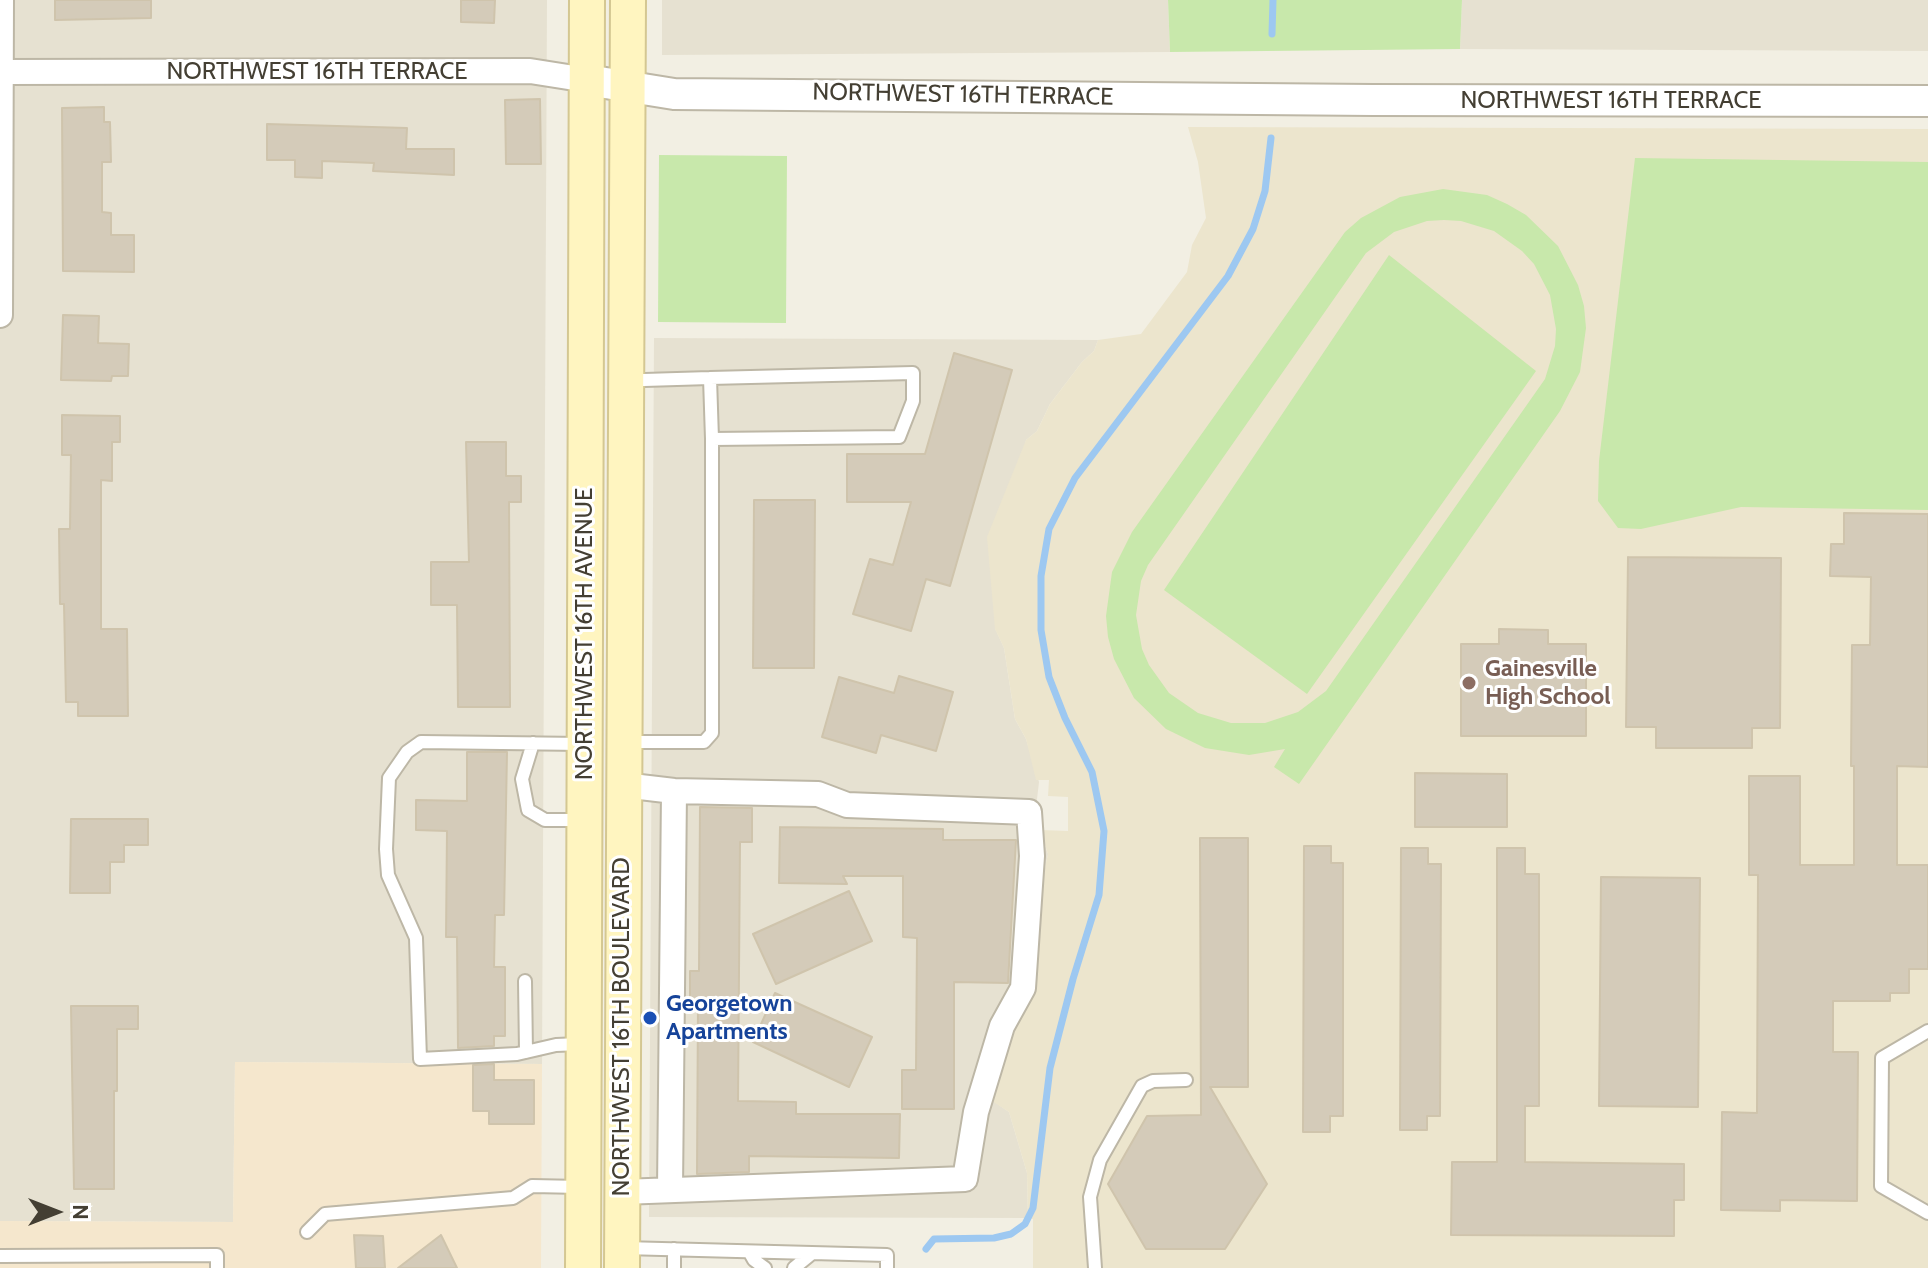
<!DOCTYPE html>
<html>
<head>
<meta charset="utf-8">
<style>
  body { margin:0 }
  #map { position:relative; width:1928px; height:1268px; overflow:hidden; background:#f2efe3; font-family:Cabin,sans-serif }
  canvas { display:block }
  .north { position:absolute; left:16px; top:1172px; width:80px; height:80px; -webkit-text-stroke:6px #fff; paint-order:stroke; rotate:90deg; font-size:22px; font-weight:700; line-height:32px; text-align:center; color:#443f33 }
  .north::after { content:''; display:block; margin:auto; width:28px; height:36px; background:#443f33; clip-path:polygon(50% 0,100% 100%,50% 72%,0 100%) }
</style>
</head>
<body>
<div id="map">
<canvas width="1928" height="1268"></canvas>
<div class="north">N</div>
</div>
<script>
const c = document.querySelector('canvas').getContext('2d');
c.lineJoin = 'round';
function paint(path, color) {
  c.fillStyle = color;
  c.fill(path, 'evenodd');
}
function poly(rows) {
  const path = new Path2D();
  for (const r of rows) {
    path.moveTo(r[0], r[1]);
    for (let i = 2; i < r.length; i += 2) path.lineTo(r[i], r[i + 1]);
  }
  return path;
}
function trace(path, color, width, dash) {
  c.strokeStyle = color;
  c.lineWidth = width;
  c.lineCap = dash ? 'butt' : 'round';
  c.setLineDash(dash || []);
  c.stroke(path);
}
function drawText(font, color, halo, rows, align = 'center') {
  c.font = font + ' Cabin,sans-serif';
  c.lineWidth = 6;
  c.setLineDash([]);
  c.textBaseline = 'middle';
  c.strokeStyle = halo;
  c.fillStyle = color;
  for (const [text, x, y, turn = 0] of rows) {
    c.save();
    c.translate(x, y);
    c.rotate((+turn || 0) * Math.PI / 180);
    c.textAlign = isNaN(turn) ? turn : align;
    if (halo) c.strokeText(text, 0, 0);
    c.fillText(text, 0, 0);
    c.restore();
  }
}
const residential = poly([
  [0,0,547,0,542,1064,235,1062,233,1222,0,1221],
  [662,0,1168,0,1170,52,662,55],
  [1462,0,1928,0,1928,51,1460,49],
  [654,338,1098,340,1094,351,1082,362,1050,404,1037,431,1026,440,995,628,1004,648,1015,719,1026,739,1039,782,1035,816,1048,854,1039,894,1037,976,1024,1000,992,1100,1009,1112,1027,1173,1028,1218,649,1217]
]);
const commercial = poly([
  [235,1062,542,1064,541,1268,0,1268,0,1221,233,1222]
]);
const education = poly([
  [1188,127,1928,129,1928,1268,1033,1268,1033,1219,1028,1218,1027,1173,1009,1112,992,1101,1024,1000,1037,976,1039,894,1048,854,1040,830,1068,831,1068,797,1048,796,1049,780,1036,780,1026,739,1015,719,1004,648,995,629,987,537,1026,440,1037,431,1050,404,1082,362,1094,351,1098,340,1141,334,1187,272,1192,245,1206,218,1198,162]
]);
const green = poly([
  [1168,0,1462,0,1460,49,1170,52],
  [659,155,787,156,786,323,658,322],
  [1635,158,1928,162,1928,510,1741,507,1641,529,1618,528,1598,501,1599,461],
  [1443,189,1487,195,1507,204,1526,215,1558,246,1578,285,1584,306,1586,328,1580,372,1560,411,1299,784,1274,767,1285,749,1249,755,1205,748,1166,729,1134,698,1114,659,1108,637,1106,616,1112,572,1132,532,1345,232,1361,218,1400,197],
  [1444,220,1461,221,1494,231,1522,251,1534,264,1550,295,1556,329,1555,346,1545,379,1326,691,1298,712,1265,723,1231,723,1198,713,1169,693,1149,665,1142,649,1136,615,1141,581,1148,565,1366,253,1394,232,1427,221],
  [1389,255,1536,371,1307,694,1164,590]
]);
const stream = poly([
  [1272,34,1273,0],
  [926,1249,934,1239,994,1238,1011,1234,1025,1224,1033,1208,1050,1068,1073,979,1099,895,1104,831,1092,772,1065,718,1049,677,1041,630,1041,576,1049,529,1075,478,1228,276,1253,229,1265,191,1271,138]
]);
const building = poly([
  [55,0,151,0,151,18,55,20,55,0],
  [461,0,495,0,494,23,461,22,461,0],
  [540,99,541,164,506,164,505,100,540,99],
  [104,107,104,122,110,122,111,162,102,162,102,212,111,213,111,235,134,235,134,272,63,271,62,108,104,107],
  [267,124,407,128,406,149,454,149,454,175,373,171,374,163,322,161,322,178,295,177,295,160,267,160,267,124],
  [63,315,99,316,98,343,129,344,128,376,112,376,111,381,61,380,63,315],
  [954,353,1012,370,950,586,926,579,911,631,853,614,870,559,893,565,911,502,847,502,847,454,925,454,954,353],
  [62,415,120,416,120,442,112,442,112,481,101,480,101,629,127,629,128,716,78,716,78,702,66,702,64,604,60,604,59,529,70,529,71,455,62,455,62,415],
  [466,442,506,442,506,476,521,476,521,502,509,502,510,707,458,707,457,605,431,605,431,562,469,562,466,442],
  [754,500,815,500,814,668,753,668,754,500],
  [1844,513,1928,514,1928,767,1897,766,1897,865,1928,865,1928,969,1909,969,1909,993,1890,993,1890,1001,1833,1001,1833,1052,1858,1052,1857,1201,1780,1200,1780,1211,1721,1210,1722,1112,1757,1113,1758,875,1749,875,1749,776,1800,776,1800,865,1854,865,1854,766,1851,766,1852,645,1870,645,1871,577,1830,576,1831,544,1844,544,1844,513],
  [1628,557,1781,558,1780,728,1752,728,1752,748,1656,748,1656,727,1626,727,1628,557],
  [1499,629,1548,630,1548,644,1586,644,1586,736,1461,736,1461,644,1499,644,1499,629],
  [899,676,953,692,936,751,881,735,876,753,822,737,839,677,894,693,899,676],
  [467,752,507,752,504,915,495,915,494,967,505,967,505,1036,494,1036,494,1046,458,1048,457,937,446,937,447,831,416,830,416,800,467,801,467,752],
  [1415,773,1507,774,1507,827,1415,827,1415,773],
  [700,807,752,808,752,842,740,842,738,1101,796,1102,796,1114,900,1114,899,1158,749,1156,749,1172,697,1174,698,1002,690,1002,690,971,699,971,700,807],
  [71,819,148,819,148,845,124,845,124,862,110,862,110,893,70,893,71,819],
  [780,827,943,829,943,840,1016,840,1008,983,954,982,954,1109,902,1109,902,1070,916,1070,917,938,903,937,903,876,843,876,847,884,779,883,780,827],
  [1200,838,1248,838,1248,1087,1210,1087,1267,1184,1225,1249,1146,1249,1108,1184,1147,1116,1201,1115,1200,838],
  [1304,846,1331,846,1331,863,1343,863,1343,1116,1330,1116,1330,1132,1303,1132,1304,846],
  [1401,848,1428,848,1428,864,1441,864,1440,1116,1427,1116,1427,1130,1400,1130,1401,848],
  [1497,848,1525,848,1525,874,1539,874,1539,1106,1525,1106,1525,1162,1684,1164,1684,1200,1674,1200,1674,1236,1451,1235,1452,1162,1497,1162,1497,848],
  [1601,877,1700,878,1698,1107,1599,1106,1601,877],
  [849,891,872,941,776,984,753,934,849,891],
  [775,993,872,1037,849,1087,753,1042,775,993],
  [71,1006,138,1006,138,1029,117,1029,117,1091,114,1091,114,1189,74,1189,71,1006],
  [494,1064,494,1080,534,1080,534,1124,489,1124,489,1111,473,1111,473,1065,494,1064],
  [354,1235,383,1236,385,1268,356,1268,354,1235],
  [441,1235,457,1268,398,1268,441,1235]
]);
const service = poly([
  [629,380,644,380,710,378,913,373,913,401,899,437,712,439,710,378],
  [625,742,704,742,712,733,712,439],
  [533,743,522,779,528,810,545,820,581,820],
  [525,981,526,1052],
  [1928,1031,1882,1058,1881,1186,1928,1213],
  [580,1044,556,1045,517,1054,420,1059,416,938,388,875,386,849,389,778,407,752,421,742,582,744],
  [307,1232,325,1214,513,1198,532,1186,581,1187],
  [624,1248,887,1255,887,1268],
  [750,1253,754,1260,765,1268],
  [0,1256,217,1255,217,1268],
  [674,1268,674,1249],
  [794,1268,811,1254],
  [1095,1268,1090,1197,1100,1160,1142,1086,1153,1081,1186,1080]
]);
const minor = poly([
  [0,72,530,71,587,80],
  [0,315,1,0],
  [670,1189,674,791],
  [622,1192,965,1179,976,1112,1002,1026,1023,988,1032,856,1029,812,847,805,818,794,674,791,623,785]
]);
const tertiary = poly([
  [587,80,674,94,1373,100,1928,101]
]);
const secondary = poly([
  [583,1268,587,0],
  [622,1268,628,0]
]);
const markers = [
  [1469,683,8,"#8d6e63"],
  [650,1018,8,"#1a4fb4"]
];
const streetNames = [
  ["NORTHWEST 16TH TERRACE",317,72],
  ["NORTHWEST 16TH TERRACE",963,95,1],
  ["NORTHWEST 16TH TERRACE",1611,101],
  ["NORTHWEST 16TH AVENUE",585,634,-90],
  ["NORTHWEST 16TH BOULEVARD",622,1027,-90]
];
const educationNames = [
  ["Gainesville",1485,669],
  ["High School",1485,697]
];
const transitNames = [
  ["Georgetown",666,1004],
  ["Apartments",666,1032]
];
paint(residential, '#e6e1d1');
paint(commercial, '#f5e7cd');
paint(education, '#ece5cd');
paint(green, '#c8e8ab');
trace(stream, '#9dc8f1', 7);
paint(building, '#d4cbb9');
trace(building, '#cfc4ac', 2);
trace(service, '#bdb7a6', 16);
trace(minor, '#bdb7a6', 28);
trace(tertiary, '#bdb7a6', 34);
trace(secondary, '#d4c792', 38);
trace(service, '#fff', 12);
trace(minor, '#fff', 24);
trace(tertiary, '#fff', 30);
trace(secondary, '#fff5c0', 34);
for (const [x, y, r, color] of markers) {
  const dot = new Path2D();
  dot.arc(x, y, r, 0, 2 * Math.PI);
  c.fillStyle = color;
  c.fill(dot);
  trace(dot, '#fff', 3);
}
drawText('24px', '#443f33', '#fff', streetNames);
drawText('bold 24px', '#785e54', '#fff', educationNames, 'left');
drawText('bold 24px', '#164399', '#fff', transitNames, 'left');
</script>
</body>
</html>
